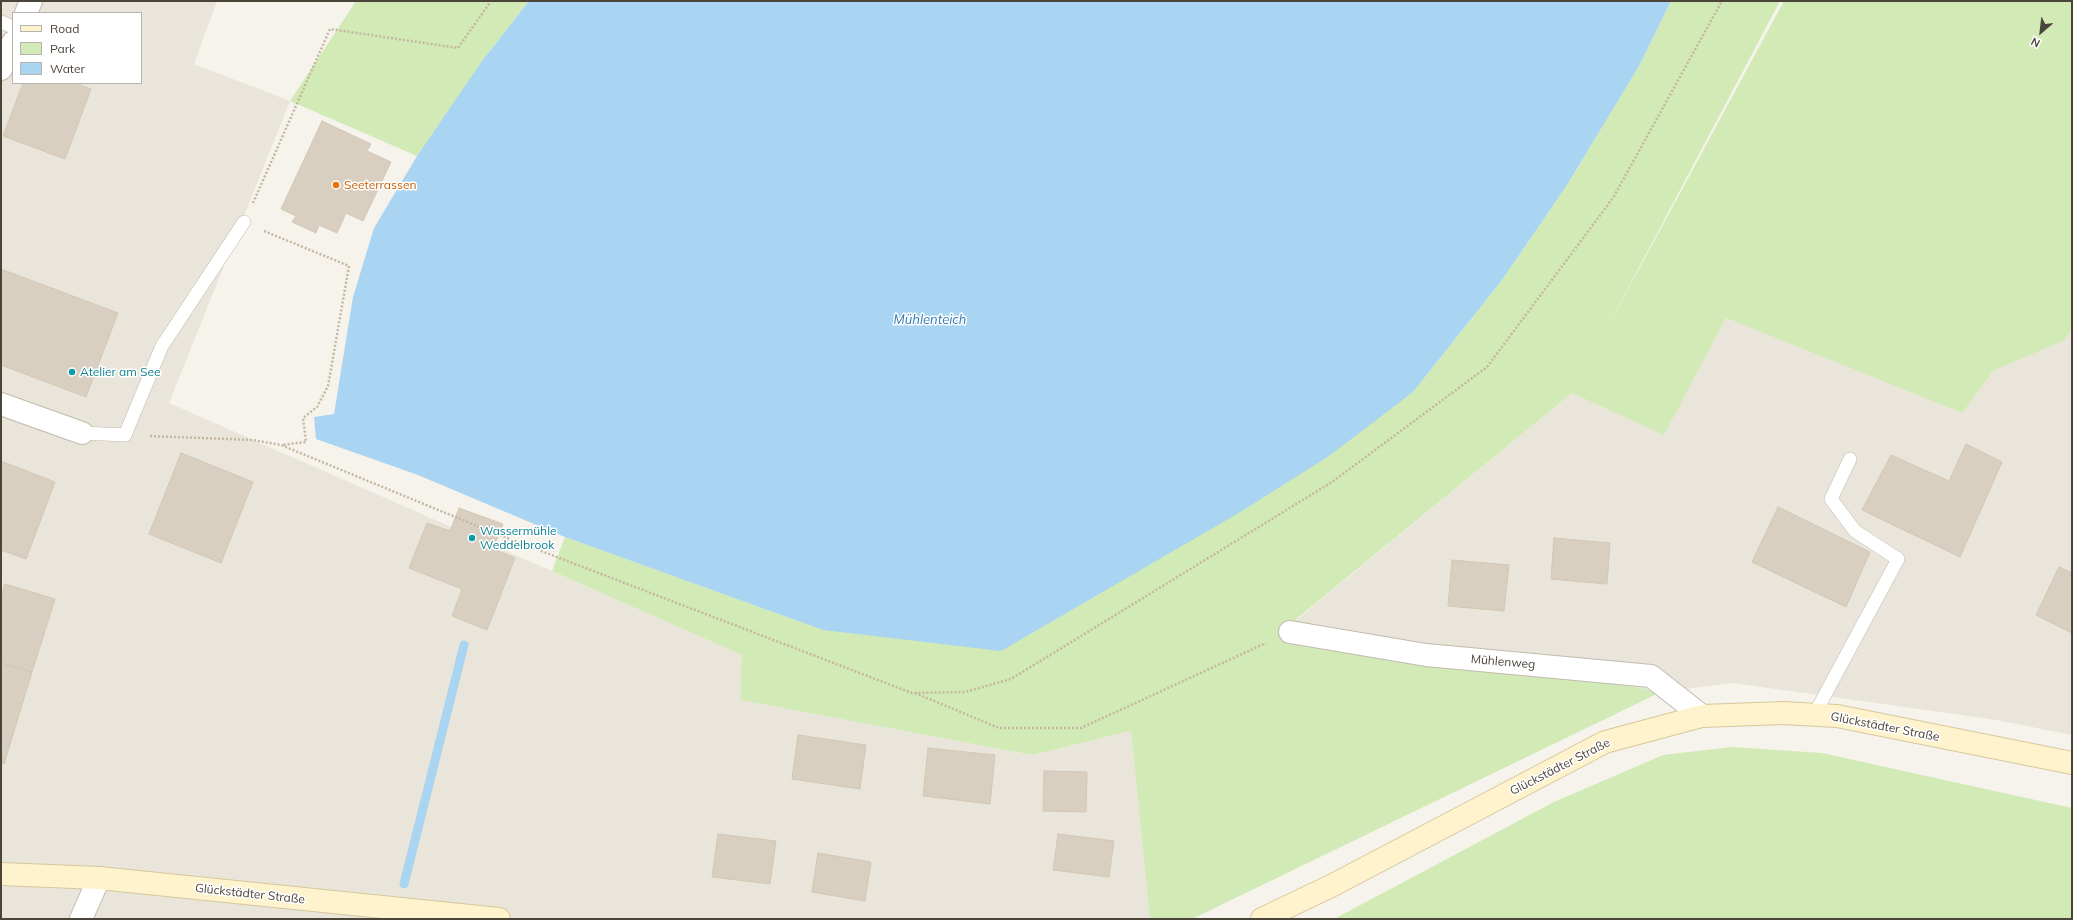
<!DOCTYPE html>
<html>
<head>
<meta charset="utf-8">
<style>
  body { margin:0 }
  #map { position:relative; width:2073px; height:920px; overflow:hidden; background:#f6f3ec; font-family:Mulish,sans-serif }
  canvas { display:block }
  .frame { position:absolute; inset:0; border:2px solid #4b4439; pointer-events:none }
  .legend { position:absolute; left:12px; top:12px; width:130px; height:72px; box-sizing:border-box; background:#fff; border:1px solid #b7b4b0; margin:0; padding:5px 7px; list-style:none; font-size:12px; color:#4b4439 }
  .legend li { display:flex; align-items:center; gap:8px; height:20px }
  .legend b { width:20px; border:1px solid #b7b4b0 }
  .north { position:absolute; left:2021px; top:12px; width:40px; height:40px; -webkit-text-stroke:3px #fff; paint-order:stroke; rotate:208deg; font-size:11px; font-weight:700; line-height:16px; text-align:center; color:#4b4439 }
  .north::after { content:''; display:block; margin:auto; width:14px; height:18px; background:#4b4439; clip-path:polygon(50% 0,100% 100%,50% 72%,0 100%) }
</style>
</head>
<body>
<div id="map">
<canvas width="2073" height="920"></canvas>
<div class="frame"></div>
<ul class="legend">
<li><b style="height:5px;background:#fff3cd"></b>Road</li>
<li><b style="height:11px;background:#d2eab5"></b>Park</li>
<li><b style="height:11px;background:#a9d4f2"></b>Water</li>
</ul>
<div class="north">N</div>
</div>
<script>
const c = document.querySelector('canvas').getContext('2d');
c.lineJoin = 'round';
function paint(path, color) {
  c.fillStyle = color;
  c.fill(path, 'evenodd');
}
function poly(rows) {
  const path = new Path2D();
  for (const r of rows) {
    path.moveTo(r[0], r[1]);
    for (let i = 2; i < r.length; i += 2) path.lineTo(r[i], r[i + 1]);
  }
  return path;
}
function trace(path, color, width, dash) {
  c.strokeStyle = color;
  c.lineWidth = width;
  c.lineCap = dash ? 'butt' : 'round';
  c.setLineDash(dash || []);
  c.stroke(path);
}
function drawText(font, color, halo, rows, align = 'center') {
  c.font = font + ' Mulish,sans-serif';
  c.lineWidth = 3;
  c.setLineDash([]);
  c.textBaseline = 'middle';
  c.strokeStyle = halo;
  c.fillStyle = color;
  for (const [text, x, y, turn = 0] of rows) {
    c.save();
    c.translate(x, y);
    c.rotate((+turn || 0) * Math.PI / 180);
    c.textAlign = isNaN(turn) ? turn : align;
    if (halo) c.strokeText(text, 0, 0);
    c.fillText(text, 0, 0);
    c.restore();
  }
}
const residential = poly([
  [1,1,217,1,194,64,290,101,169,403,743,655,740,700,1032,755,1131,731,1150,919,1,919],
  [13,13,141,13,141,83,13,83],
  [1726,318,1962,413,1988,373,2065,340,2072,328,2072,735,1997,720,1733,683,1661,692,1427,649,1295,621,1572,393,1664,434]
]);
const green = poly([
  [356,1,529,1,492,48,417,156,290,101],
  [1671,1,1780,1,1600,341,1784,1,2072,1,2072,328,2065,340,1993,371,1962,413,1726,318,1664,435,1572,393,1295,620,1427,649,1661,692,1192,919,1150,919,1131,731,1032,755,740,700,742,655,552,571,565,537,823,630,1413,392,1502,280,1567,185,1639,66],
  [1732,747,1822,753,2072,808,2072,919,1334,919,1554,802,1663,755]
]);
const water = poly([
  [529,1,1671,1,1639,66,1567,185,1502,280,1413,392,1329,456,1237,514,1001,651,823,630,565,537,418,475,316,439,314,417,334,414,353,297,374,228,417,156,482,61]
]);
const stream = poly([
  [404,884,464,645]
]);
const building = poly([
  [23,83,75,83,91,89,65,159,3,136,23,83],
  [322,121,371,144,367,151,391,162,363,221,346,213,337,233,319,225,316,233,292,222,296,216,281,209,322,121],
  [1,269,118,313,86,397,1,365,1,269],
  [1966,444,2002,462,1960,557,1862,510,1891,455,1949,481,1966,444],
  [181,453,253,482,221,563,149,534,181,453],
  [1,461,55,482,26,559,1,550,1,461],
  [1778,507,1870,552,1846,607,1752,562,1778,507],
  [459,508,503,524,493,549,515,558,487,630,452,616,462,589,409,568,427,523,450,531,459,508],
  [1554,538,1610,543,1607,584,1551,579,1554,538],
  [1452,560,1509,565,1504,611,1448,606,1452,560],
  [2059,567,2072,573,2072,633,2036,615,2059,567],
  [5,584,55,599,32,672,1,663,1,598,5,584],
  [1,663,32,672,4,764,1,763,1,663],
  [798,735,866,745,860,789,792,779,798,735],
  [928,748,995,755,990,804,923,796,928,748],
  [1044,771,1087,772,1086,812,1043,811,1044,771],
  [718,834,776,841,770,884,712,877,718,834],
  [1058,834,1114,841,1109,877,1053,870,1058,834],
  [818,853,871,862,865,901,812,892,818,853]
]);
const path = poly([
  [253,203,330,29,458,48,491,1],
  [264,231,349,266,328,386,317,407,303,418,306,442,282,445],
  [150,436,253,440,281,445,494,533,912,693,965,692,1011,679,1332,482,1487,367,1613,198,1722,1],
  [915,693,999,728,1081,728,1266,643]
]);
const lane = poly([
  [1,22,13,27],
  [82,433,125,435,162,346,244,222],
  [1814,715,1898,559,1855,531,1831,499,1850,459]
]);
const street = poly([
  [26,13,31,1],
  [1,69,13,42],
  [1,404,82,433],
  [1290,632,1426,655,1651,676,1702,716],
  [81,919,99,878]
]);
const secondary = poly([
  [1,874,99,878,499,919],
  [1262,919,1333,885,1605,742,1702,716,1783,713,1837,716,2072,763]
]);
const markers = [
  [336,185,4,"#e8710a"],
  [72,372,4,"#0f9aa8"],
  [472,538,4,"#0f9aa8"]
];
const foodNames = [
  ["Seeterrassen",344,185]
];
const cultureNames = [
  ["Atelier am See",80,372],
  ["Wassermühle",480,531],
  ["Weddelbrook",480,545]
];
const streetNames = [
  ["Mühlenweg",1503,662,5],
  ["Glückstädter Straße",1885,727,11],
  ["Glückstädter Straße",1560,767,-27],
  ["Glückstädter Straße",250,894,6]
];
const waterNames = [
  ["Mühlenteich",930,320]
];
paint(residential, '#eae5da');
paint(green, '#d2eab5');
paint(water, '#a9d4f2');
trace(stream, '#a9d4f2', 9);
paint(building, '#d8cfc1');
trace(building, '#d3c7b4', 1);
trace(lane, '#c2bbae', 14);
trace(street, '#c2bbae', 24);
trace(secondary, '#d6c79b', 24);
trace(path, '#c4b79f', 2.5, [2, 2]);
trace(lane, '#fff', 13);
trace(street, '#fff', 22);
trace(secondary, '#fff3cd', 22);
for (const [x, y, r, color] of markers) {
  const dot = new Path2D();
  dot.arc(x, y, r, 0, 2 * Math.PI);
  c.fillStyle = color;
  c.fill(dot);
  trace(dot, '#fff', 1.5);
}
drawText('12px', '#c56008', '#fff', foodNames, 'left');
drawText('12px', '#0d838f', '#fff', cultureNames, 'left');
drawText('12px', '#4b4439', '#fff', streetNames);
drawText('italic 13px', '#2e7ab2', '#fff', waterNames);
</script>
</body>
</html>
